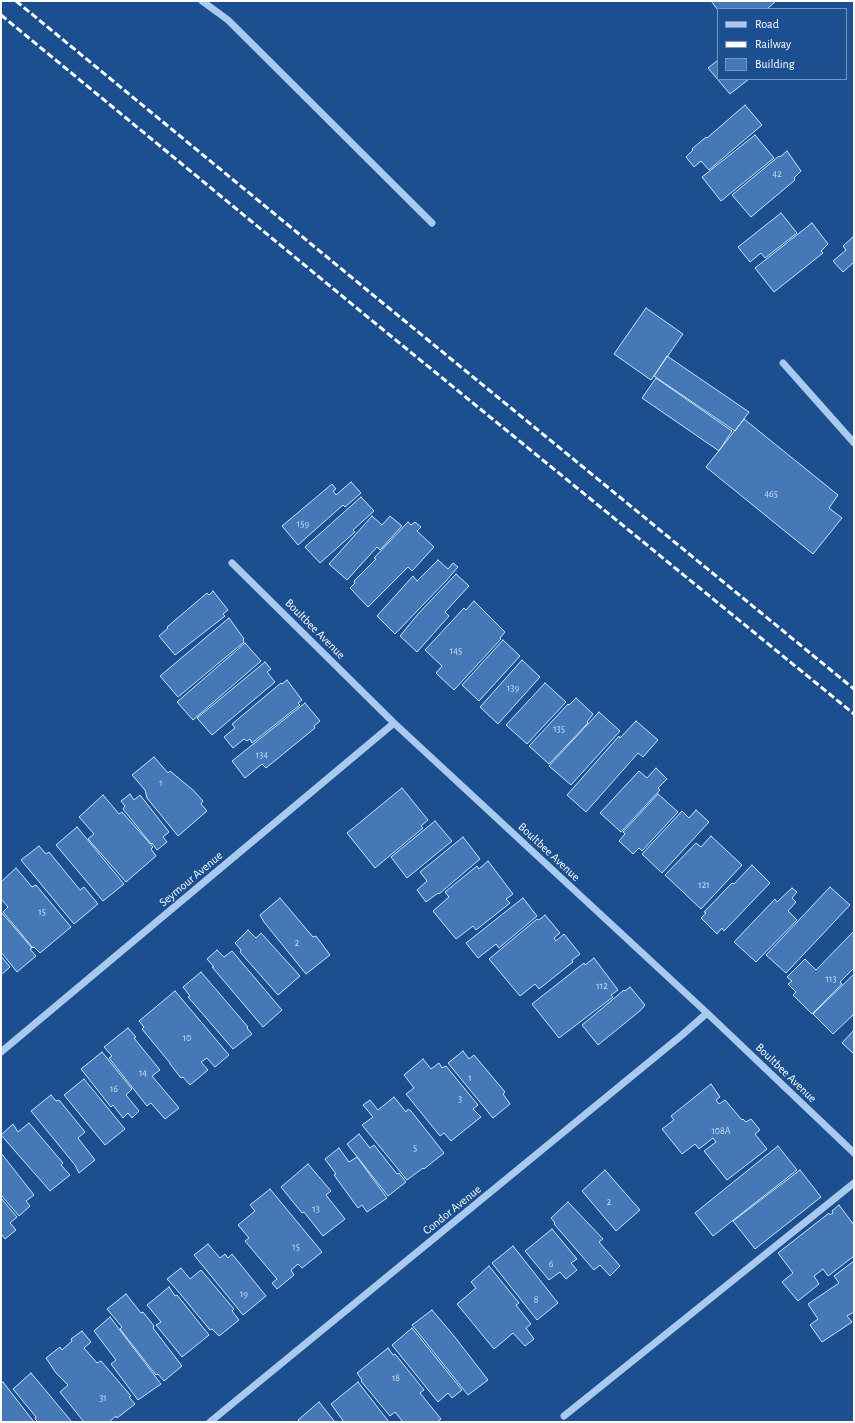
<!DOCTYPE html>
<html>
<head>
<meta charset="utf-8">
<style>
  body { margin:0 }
  #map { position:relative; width:855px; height:1423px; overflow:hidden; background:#1b4f8f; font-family:"Alegreya Sans",sans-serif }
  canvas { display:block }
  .frame { position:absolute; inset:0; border:2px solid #fff; pointer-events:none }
  .legend { position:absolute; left:717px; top:8px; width:130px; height:72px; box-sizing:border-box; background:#1b4f8f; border:1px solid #7695bc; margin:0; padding:5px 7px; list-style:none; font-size:12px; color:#fff }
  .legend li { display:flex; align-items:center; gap:8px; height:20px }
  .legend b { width:20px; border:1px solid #7695bc }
</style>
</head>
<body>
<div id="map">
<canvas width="855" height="1423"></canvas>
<div class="frame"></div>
<ul class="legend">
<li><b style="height:5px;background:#a9c9ee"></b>Road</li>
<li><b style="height:5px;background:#fff"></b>Railway</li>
<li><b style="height:11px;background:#4478b7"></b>Building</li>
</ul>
</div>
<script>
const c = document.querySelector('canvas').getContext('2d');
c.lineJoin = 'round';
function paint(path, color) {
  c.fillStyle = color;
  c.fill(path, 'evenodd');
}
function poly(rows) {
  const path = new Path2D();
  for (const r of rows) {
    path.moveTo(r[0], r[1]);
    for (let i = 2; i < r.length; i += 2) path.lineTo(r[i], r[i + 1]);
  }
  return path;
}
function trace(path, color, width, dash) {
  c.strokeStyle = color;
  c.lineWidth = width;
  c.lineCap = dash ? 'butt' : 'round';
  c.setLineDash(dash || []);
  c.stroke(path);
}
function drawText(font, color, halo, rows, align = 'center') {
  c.font = font + ' "Alegreya Sans",sans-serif';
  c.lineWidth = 3;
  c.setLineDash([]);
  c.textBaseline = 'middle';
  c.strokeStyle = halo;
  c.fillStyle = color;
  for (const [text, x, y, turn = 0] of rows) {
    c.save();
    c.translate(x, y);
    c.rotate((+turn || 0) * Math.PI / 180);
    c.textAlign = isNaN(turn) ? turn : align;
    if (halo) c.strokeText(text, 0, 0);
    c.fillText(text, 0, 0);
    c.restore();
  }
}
const building = poly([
  [711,1,776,1,767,9,718,10,711,1],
  [718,60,718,79,749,79,730,94,708,68,718,60],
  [745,105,762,125,709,170,701,161,694,167,686,157,693,150,692,149,706,137,707,138,745,105],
  [755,135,774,158,721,201,702,177,755,135],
  [787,151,801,171,794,178,795,180,751,217,732,195,779,156,780,157,787,151],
  [781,213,797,233,765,258,761,253,750,262,738,247,781,213],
  [812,223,828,244,821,251,823,253,774,292,755,268,812,223],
  [854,236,854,262,843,272,833,261,846,250,843,246,854,236],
  [646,308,683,334,651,380,614,354,646,308],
  [667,356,749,412,735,431,654,376,667,356],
  [656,378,732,431,719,451,642,398,656,378],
  [744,419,838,495,829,508,842,518,813,554,706,467,744,419],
  [351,482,361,493,345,507,343,505,298,545,282,526,332,484,336,489,333,491,336,495,351,482],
  [361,497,374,511,353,530,355,532,320,563,305,547,361,497],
  [372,516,382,525,390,516,402,526,380,550,377,547,347,580,329,564,372,516],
  [408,522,411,525,415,522,421,527,417,531,434,547,412,571,408,567,368,607,350,588,355,583,354,581,376,559,374,558,408,522],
  [438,560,448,569,453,563,458,567,445,582,395,634,377,616,413,576,417,581,438,560],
  [456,574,469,586,445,612,449,616,417,652,400,636,418,614,456,574],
  [213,591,228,610,223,614,225,616,175,655,159,636,168,628,167,627,207,593,209,595,213,591],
  [474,601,505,632,500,638,501,639,454,690,436,673,442,666,425,650,464,608,466,610,474,601],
  [229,618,244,639,243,640,244,642,178,697,160,676,229,618],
  [503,640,520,656,479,701,462,685,503,640],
  [245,643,261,661,193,720,177,702,245,643],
  [522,660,540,677,498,724,480,707,522,660],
  [265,662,271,669,267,672,275,682,212,735,197,718,265,662],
  [287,680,302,700,298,703,300,705,252,743,250,739,247,741,244,739,233,748,224,737,235,728,232,724,281,683,282,684,287,680],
  [545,683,566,702,527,744,506,725,545,683],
  [576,698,593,714,587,722,588,723,549,764,529,746,568,704,569,705,576,698],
  [305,703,320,721,314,726,315,728,266,768,262,764,245,778,232,761,305,703],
  [599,712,620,731,571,785,549,766,599,712],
  [636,721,658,740,643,757,638,753,586,812,567,795,619,736,620,738,636,721],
  [154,757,168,773,170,771,193,790,203,801,201,804,207,811,178,836,147,798,145,790,132,775,154,757],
  [656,768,667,779,658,788,660,790,621,832,600,813,639,771,647,778,656,768],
  [402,788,428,820,421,826,423,828,375,868,347,833,402,788],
  [130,794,134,800,140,795,169,832,163,837,167,842,157,850,152,843,151,844,123,809,125,806,121,801,130,794],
  [658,794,678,812,642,851,639,848,633,854,619,841,625,834,623,832,658,794],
  [103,795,119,814,122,812,153,847,151,849,156,856,126,882,88,839,94,834,79,817,103,795],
  [696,810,709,822,662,873,642,854,682,811,689,818,696,810],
  [435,821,452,841,407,878,391,857,435,821],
  [77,827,124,884,103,901,56,845,77,827],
  [711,836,742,865,701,909,665,875,696,843,701,847,711,836],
  [463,837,480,859,439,894,438,893,426,902,417,890,427,881,420,872,463,837],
  [39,846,46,854,49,852,80,890,84,887,98,904,74,924,21,860,39,846],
  [488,861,513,894,506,899,510,903,476,930,473,926,456,939,433,911,449,897,445,892,477,866,479,869,488,861],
  [752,865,770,883,724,931,722,928,717,934,701,918,706,913,704,912,732,883,734,884,752,865],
  [16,868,32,887,36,885,71,927,40,953,34,947,33,948,3,912,8,907,1,899,1,882,16,868],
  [830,887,850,905,786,973,766,955,830,887],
  [792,888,797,892,792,898,796,902,788,911,797,920,756,962,734,942,775,899,777,902,792,888],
  [280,898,313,937,316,936,330,955,306,974,264,922,260,915,280,898],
  [523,898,537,916,499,948,496,944,478,958,466,943,523,898],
  [1,912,32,948,30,949,36,956,17,972,1,952,1,912],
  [545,915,560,933,554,938,556,941,564,934,580,954,572,960,573,962,539,989,535,984,520,996,489,959,537,919,539,920,545,915],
  [248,930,256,938,261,933,300,976,278,995,240,952,241,950,235,943,248,930],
  [854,931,854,968,840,982,842,984,812,1014,793,995,796,992,788,984,792,981,787,977,805,959,816,970,854,931],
  [217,950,224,957,232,951,282,1010,263,1027,212,967,214,967,207,959,217,950],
  [1,956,10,967,1,975,1,956],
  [594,958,618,990,611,995,613,997,559,1038,532,1004,584,963,585,965,594,958],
  [201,972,248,1027,247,1028,252,1034,233,1049,188,997,190,996,183,987,201,972],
  [854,974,854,1014,833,1034,813,1014,854,974],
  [630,987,645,1005,641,1010,598,1045,582,1025,624,990,625,991,630,987],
  [175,991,229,1055,215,1067,207,1058,201,1062,208,1070,190,1085,183,1077,181,1078,170,1064,170,1063,142,1029,144,1027,139,1021,175,991],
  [128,1028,136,1037,134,1038,160,1070,152,1076,179,1108,165,1119,151,1103,147,1106,109,1058,112,1056,104,1047,128,1028],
  [854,1030,854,1054,842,1043,854,1030],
  [463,1051,469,1059,474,1055,505,1092,503,1094,510,1104,493,1118,448,1063,463,1051],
  [102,1052,132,1089,126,1095,139,1111,132,1118,128,1113,123,1118,113,1105,111,1107,81,1069,102,1052],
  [423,1059,431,1069,439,1063,442,1068,446,1066,478,1105,473,1109,481,1117,451,1141,444,1133,440,1136,406,1094,414,1088,404,1075,423,1059],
  [84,1079,125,1129,105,1145,64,1095,84,1079],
  [711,1084,720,1097,716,1100,719,1104,725,1100,742,1120,743,1119,746,1122,751,1119,760,1130,755,1134,767,1149,727,1180,704,1151,716,1142,713,1138,699,1149,695,1144,682,1154,662,1129,674,1120,671,1116,711,1084],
  [51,1095,56,1101,59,1100,85,1132,78,1138,95,1160,79,1173,75,1165,31,1111,51,1095],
  [394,1097,406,1112,408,1109,411,1111,444,1153,424,1169,423,1168,407,1180,362,1125,373,1117,363,1105,370,1100,378,1110,394,1097],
  [29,1123,63,1163,61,1165,70,1175,50,1191,1,1135,13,1124,18,1132,29,1123],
  [359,1134,370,1148,374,1145,397,1174,399,1173,406,1182,388,1196,347,1144,359,1134],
  [778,1146,797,1170,713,1236,695,1213,778,1146],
  [339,1148,349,1162,357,1157,387,1198,367,1212,362,1205,358,1208,334,1175,336,1174,325,1159,339,1148],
  [1,1153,34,1195,26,1201,30,1206,19,1216,1,1195,1,1153],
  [308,1164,331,1191,326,1195,345,1219,323,1236,304,1212,302,1213,281,1187,308,1164],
  [605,1170,640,1210,616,1231,582,1191,605,1170],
  [800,1170,821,1197,755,1249,733,1221,800,1170],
  [270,1189,322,1252,302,1268,298,1264,291,1270,294,1275,277,1289,272,1283,277,1279,245,1241,249,1238,238,1225,255,1211,250,1205,270,1189],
  [1,1198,17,1217,10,1223,16,1230,5,1239,1,1234,1,1198],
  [568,1202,603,1239,599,1242,620,1266,610,1276,600,1265,594,1270,554,1224,555,1223,551,1218,568,1202],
  [839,1205,854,1225,854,1256,828,1276,823,1269,814,1276,819,1284,798,1301,782,1282,793,1273,778,1253,829,1213,830,1215,833,1213,832,1211,839,1205],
  [552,1229,577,1259,571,1263,577,1270,566,1279,560,1272,549,1280,525,1251,552,1229],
  [208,1244,220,1258,225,1254,228,1258,232,1254,266,1296,243,1315,194,1255,208,1244],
  [513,1246,558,1303,537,1320,492,1263,513,1246],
  [854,1261,854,1312,847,1316,852,1322,822,1342,810,1325,818,1319,808,1304,839,1283,834,1276,854,1261],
  [489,1266,519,1303,516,1305,531,1324,526,1328,534,1339,525,1346,513,1333,494,1349,457,1304,476,1288,471,1282,489,1266],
  [181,1268,190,1279,201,1270,234,1309,232,1311,239,1320,219,1336,212,1329,210,1330,177,1290,167,1279,181,1268],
  [169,1287,175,1296,177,1295,209,1335,182,1357,156,1325,161,1322,147,1305,169,1287],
  [126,1294,141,1313,143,1312,154,1326,153,1328,182,1366,164,1381,158,1374,156,1375,120,1329,122,1327,107,1309,126,1294],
  [432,1310,454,1336,488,1380,468,1395,412,1325,432,1310],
  [110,1317,161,1384,138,1400,111,1364,116,1360,94,1331,110,1317],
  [412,1328,462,1390,452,1398,448,1393,438,1402,392,1345,412,1328],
  [82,1331,91,1342,84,1348,97,1363,101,1361,131,1396,129,1397,135,1404,117,1418,116,1416,109,1422,84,1422,60,1392,68,1385,56,1373,46,1358,60,1347,62,1350,72,1341,71,1339,82,1331],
  [388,1348,393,1355,395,1354,424,1390,420,1393,441,1419,437,1422,403,1422,395,1412,390,1416,361,1381,362,1380,357,1373,388,1348],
  [31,1373,72,1422,38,1422,35,1419,36,1417,13,1389,31,1373],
  [3,1382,34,1422,1,1422,1,1384,3,1382],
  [358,1382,389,1422,344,1422,331,1404,358,1382],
  [319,1402,335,1422,300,1422,298,1420,319,1402]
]);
const minor = poly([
  [202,1,228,20,432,223],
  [783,363,854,443],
  [232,563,394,723,707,1013,854,1153],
  [1,1052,394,723],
  [564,1416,854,1183],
  [210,1422,682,1035,707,1013]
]);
const rail = poly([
  [16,1,384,304,854,689],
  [1,15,370,319,854,714]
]);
const numberNames = [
  ["42",777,174],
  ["465",771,494],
  ["159",303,524],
  ["145",456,651],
  ["139",513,688],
  ["135",559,729],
  ["134",262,755],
  ["1",161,783],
  ["121",704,885],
  ["15",42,912],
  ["2",297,943],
  ["113",831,979],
  ["112",602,986],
  ["10",187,1038],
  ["14",143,1073],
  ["1",470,1078],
  ["16",114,1089],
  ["3",460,1099],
  ["108A",721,1131],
  ["5",415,1148],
  ["2",609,1202],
  ["13",316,1209],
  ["15",296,1247],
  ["6",551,1264],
  ["19",244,1294],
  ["8",536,1300],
  ["18",396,1378],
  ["31",103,1398]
];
const streetNames = [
  ["Boultbee Avenue",315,629,45],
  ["Boultbee Avenue",549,852,43],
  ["Seymour Avenue",191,879,-40],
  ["Boultbee Avenue",786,1073,44],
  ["Condor Avenue",452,1210,-39]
];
paint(building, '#4478b7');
trace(building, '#cfe3fa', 1);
trace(minor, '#a9c9ee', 7);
trace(rail, '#fff', 3, [7, 3]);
drawText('10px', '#d0dded', null, numberNames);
drawText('12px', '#fff', '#1b4f8f', streetNames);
</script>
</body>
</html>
